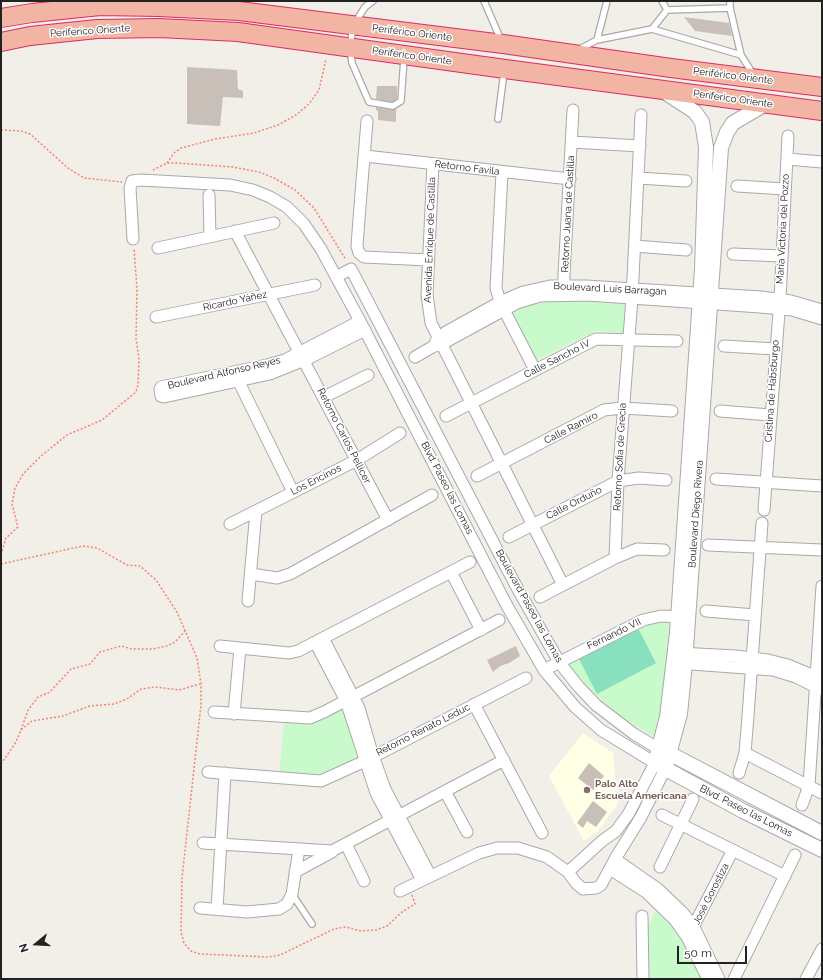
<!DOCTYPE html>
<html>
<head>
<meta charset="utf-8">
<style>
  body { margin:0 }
  #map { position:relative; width:823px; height:980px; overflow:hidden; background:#f2efe9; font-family:Raleway,sans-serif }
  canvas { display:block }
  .frame { position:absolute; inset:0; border:2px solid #222; pointer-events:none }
  .north { position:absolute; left:16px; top:924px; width:40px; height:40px; -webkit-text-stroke:3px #fff; paint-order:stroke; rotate:252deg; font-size:11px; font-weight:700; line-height:16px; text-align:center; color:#222 }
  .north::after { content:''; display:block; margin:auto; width:14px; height:18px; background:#222; clip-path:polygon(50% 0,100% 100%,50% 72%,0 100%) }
  .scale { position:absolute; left:677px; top:946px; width:70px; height:18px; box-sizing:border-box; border:2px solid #222; border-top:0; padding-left:5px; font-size:12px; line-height:14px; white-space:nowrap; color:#222; -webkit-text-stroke:3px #fff; paint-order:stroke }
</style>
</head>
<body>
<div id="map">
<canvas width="823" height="980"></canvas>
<div class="frame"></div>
<div class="north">N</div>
<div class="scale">50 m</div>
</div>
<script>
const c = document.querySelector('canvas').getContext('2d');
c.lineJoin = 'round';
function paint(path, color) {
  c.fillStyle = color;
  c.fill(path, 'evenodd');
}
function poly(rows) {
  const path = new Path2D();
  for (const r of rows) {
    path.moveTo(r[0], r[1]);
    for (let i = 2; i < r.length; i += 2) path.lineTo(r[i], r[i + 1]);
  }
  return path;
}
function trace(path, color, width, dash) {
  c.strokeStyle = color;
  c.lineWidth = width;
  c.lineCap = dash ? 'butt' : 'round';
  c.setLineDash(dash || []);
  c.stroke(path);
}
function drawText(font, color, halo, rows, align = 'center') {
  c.font = font + ' Raleway,sans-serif';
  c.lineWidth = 3;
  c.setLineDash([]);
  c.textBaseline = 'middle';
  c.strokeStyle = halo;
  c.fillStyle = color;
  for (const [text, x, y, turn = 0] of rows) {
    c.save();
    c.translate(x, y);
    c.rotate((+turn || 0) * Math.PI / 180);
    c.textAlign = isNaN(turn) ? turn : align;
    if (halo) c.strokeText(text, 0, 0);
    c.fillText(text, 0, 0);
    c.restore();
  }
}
const education = poly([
  [583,733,613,753,618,803,598,831,584,841,549,776]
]);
const park = poly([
  [527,300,625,301,623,333,596,331,535,361,508,309],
  [648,620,669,622,670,640,661,714,656,735,652,736,617,713,589,689,565,661],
  [343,708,359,758,320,779,279,775,284,721],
  [661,908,684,939,705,979,649,979,646,924,652,920,654,913]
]);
const pitch = poly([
  [638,628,656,663,597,694,579,659]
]);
const building = poly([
  [684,17,729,23,732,36,695,31],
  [187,67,237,70,238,89,243,91,243,98,223,97,220,126,187,124],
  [377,86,397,86,397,99,392,102,376,99],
  [376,107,392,110,396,109,396,122,378,120,378,111,376,110],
  [516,646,520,656,509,663,500,666,493,672,487,660],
  [589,763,604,776,593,790,578,778],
  [593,801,607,812,596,827,587,821,583,828,577,823]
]);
const path = poly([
  [1,130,21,131,30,134,68,168,84,178,122,182],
  [167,163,174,153,181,148,215,139,254,133,278,125,296,115,309,104,319,90,326,59],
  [153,170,167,163,177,163,233,167,259,172,274,178,295,190,314,208,346,260],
  [1,555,6,538,18,527,12,504,15,488,23,474,41,456,67,435,102,420,136,392,138,385,139,359,136,339,137,289,134,248],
  [1,564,83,546,97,548,127,565,140,566,156,580,177,612,197,658,201,684,201,705,182,878,181,932,184,943,191,951,200,954,268,957,280,955,334,929,345,927,361,931,376,930,387,926,402,912,415,904,412,895],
  [21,730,28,710,38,697,50,692,71,669,90,664,100,652,121,646,132,649,152,649,167,646,175,642,185,631],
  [1,764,16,742,21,730,32,721,63,716,90,706,114,704,127,699,141,689,156,687,179,690,200,684]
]);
const service = poly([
  [373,1,365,7,353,26,350,48,352,63,369,102,393,106,401,101,404,58],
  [484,1,501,40],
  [662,1,667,10],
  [730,1,730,8],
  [652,29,667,10,730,8,741,55],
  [597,40,607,1],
  [578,50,597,40,652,29,741,55,753,74],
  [498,119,504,72],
  [292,894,312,924]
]);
const minor = poly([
  [367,121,360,206,357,246,359,253,364,257,428,260],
  [572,142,640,146],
  [365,156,570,179],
  [787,159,822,162],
  [433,164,427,295,431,323,563,585,615,558,618,481,632,298,641,115],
  [502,172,496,288,500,302,535,370],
  [638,178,686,181],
  [737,186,785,189],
  [209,195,210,236],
  [235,231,388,520],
  [133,239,130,188,132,181,141,180,230,185,253,190,270,197,287,207,304,224,321,249,360,321,506,604,544,670,575,707,601,730,655,763,629,813,616,831,602,841,568,872],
  [635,246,686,250],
  [158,248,274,223],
  [733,254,782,256],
  [336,277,351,269,515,584,559,662,578,686,596,705,634,734,659,749],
  [563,293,573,110],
  [156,317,315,285],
  [360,321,285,360,267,365,161,387,160,389,161,396,164,397,270,374,305,360,365,330],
  [435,346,440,345,517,303,540,296,588,295,760,307,792,310,822,319],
  [724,346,775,349],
  [415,357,434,346,437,339,446,332,500,302,523,292,550,286,586,286,761,297,791,301,822,310],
  [236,376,293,492],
  [324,397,368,375],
  [720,411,770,415],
  [446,416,596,339,677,341],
  [477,476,604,410,623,408,672,411],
  [716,479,822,486],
  [764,510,780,299,788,136],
  [230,524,357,460,400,433],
  [509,537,618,481,639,478,666,480],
  [708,545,822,550],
  [615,558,637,549,664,550],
  [451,572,481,630],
  [251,574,277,578,290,574,432,495],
  [540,597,563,585],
  [248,601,256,511],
  [706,611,755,615],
  [323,638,359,708,373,756,385,789,430,875],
  [315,642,346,701,376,793,422,880],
  [220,646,289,653,298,651,470,562],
  [679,653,736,656,768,660,788,665,821,679],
  [678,663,773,670,796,677,820,689],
  [544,670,643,620,661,616,685,617],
  [474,704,542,833],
  [214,712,310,718,324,712,499,620],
  [234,714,240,648],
  [745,753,822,793],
  [208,772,321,781,365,761,526,678],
  [739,773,745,753,748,716,762,523],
  [445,791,467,832],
  [802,805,809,786,822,586],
  [662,815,785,876],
  [203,843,332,851,504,760],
  [346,844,364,881],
  [615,859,658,889,683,913,694,927,719,979],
  [660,867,693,799],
  [610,869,646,892,675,920,687,937,708,979],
  [295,872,332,852],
  [400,891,479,853,497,848,518,848,547,857,568,872,576,883,583,889,596,888,601,885,615,859,641,817,665,769],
  [200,908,247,912,279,909,287,904,292,894,299,849],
  [217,909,225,773],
  [642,916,643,979],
  [690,933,733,850],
  [734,979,795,855],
  [806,979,822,949]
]);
const tertiary = poly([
  [663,91,695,112,702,122,706,147,702,269,677,633,667,717,655,763,743,811,822,850],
  [663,750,822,833],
  [665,769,680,714,685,663,721,148,727,132,733,123,767,103]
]);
const trunk = poly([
  [1,18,32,13,100,6,159,7,239,11,503,44,671,68,822,87],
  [1,42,30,36,97,29,159,28,238,32,505,69,822,111]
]);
const markers = [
  [587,790,4,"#8d6e63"]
];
const streetNames = [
  ["Periferico Oriente",90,31,-4],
  ["Periférico Oriente",412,33,7],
  ["Periferico Oriente",412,56,8],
  ["Periférico Oriente",733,76,7],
  ["Periferico Oriente",733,99,8],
  ["Retorno Favila",467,168,7],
  ["Retorno Juana de Castilla",568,214,-87],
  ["María Victoria del Pozzo",783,229,-87],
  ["Avenida Enrique de Castilla",430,240,-88],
  ["Boulevard Luis Barragan",610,289,3],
  ["Ricardo Yáñez",235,301,-12],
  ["Calle Sancho IV",557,359,-27],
  ["Boulevard Alfonso Reyes",224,373,-13],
  ["Cristina de Habsburgo",772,391,-86],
  ["Calle Ramiro",571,428,-27],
  ["Retorno Carlos Pellicer",344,436,63],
  ["Retorno Sofia de Grecia",620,457,-87],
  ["Los Encinos",316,480,-27],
  ["Blvd. Paseo las Lomas",447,488,63],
  ["Calle Orduño",574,503,-27],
  ["Boulevard Diego Rivera",696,514,-86],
  ["Boulevard Paseo las Lomas",529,606,61],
  ["Fernando VII",614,634,-26],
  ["Retorno Renato Leduc",423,730,-27],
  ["Blvd. Paseo las Lomas",746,811,27],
  ["José Gorostiza",711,894,-63]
];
const educationNames = [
  ["Palo Alto",595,784],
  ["Escuela Americana",595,796]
];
paint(education, '#ffffe5');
paint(park, '#c8facc');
paint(pitch, '#88e0be');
paint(building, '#c7bfb8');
trace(service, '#a9a9a9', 8);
trace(minor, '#a9a9a9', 13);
trace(tertiary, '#a9a9a9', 16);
trace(trunk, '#dc2a67', 20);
trace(path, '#fa8072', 1.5, [2, 2]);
trace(service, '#fff', 5.5);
trace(minor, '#fff', 11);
trace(tertiary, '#fff', 14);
trace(trunk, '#f2b4a3', 18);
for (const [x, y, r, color] of markers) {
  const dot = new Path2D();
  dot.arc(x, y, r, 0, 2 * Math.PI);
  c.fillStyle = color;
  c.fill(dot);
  trace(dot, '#fff', 1.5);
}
drawText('10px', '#222', '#fff', streetNames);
drawText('bold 10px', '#785e54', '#fff', educationNames, 'left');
</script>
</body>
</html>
